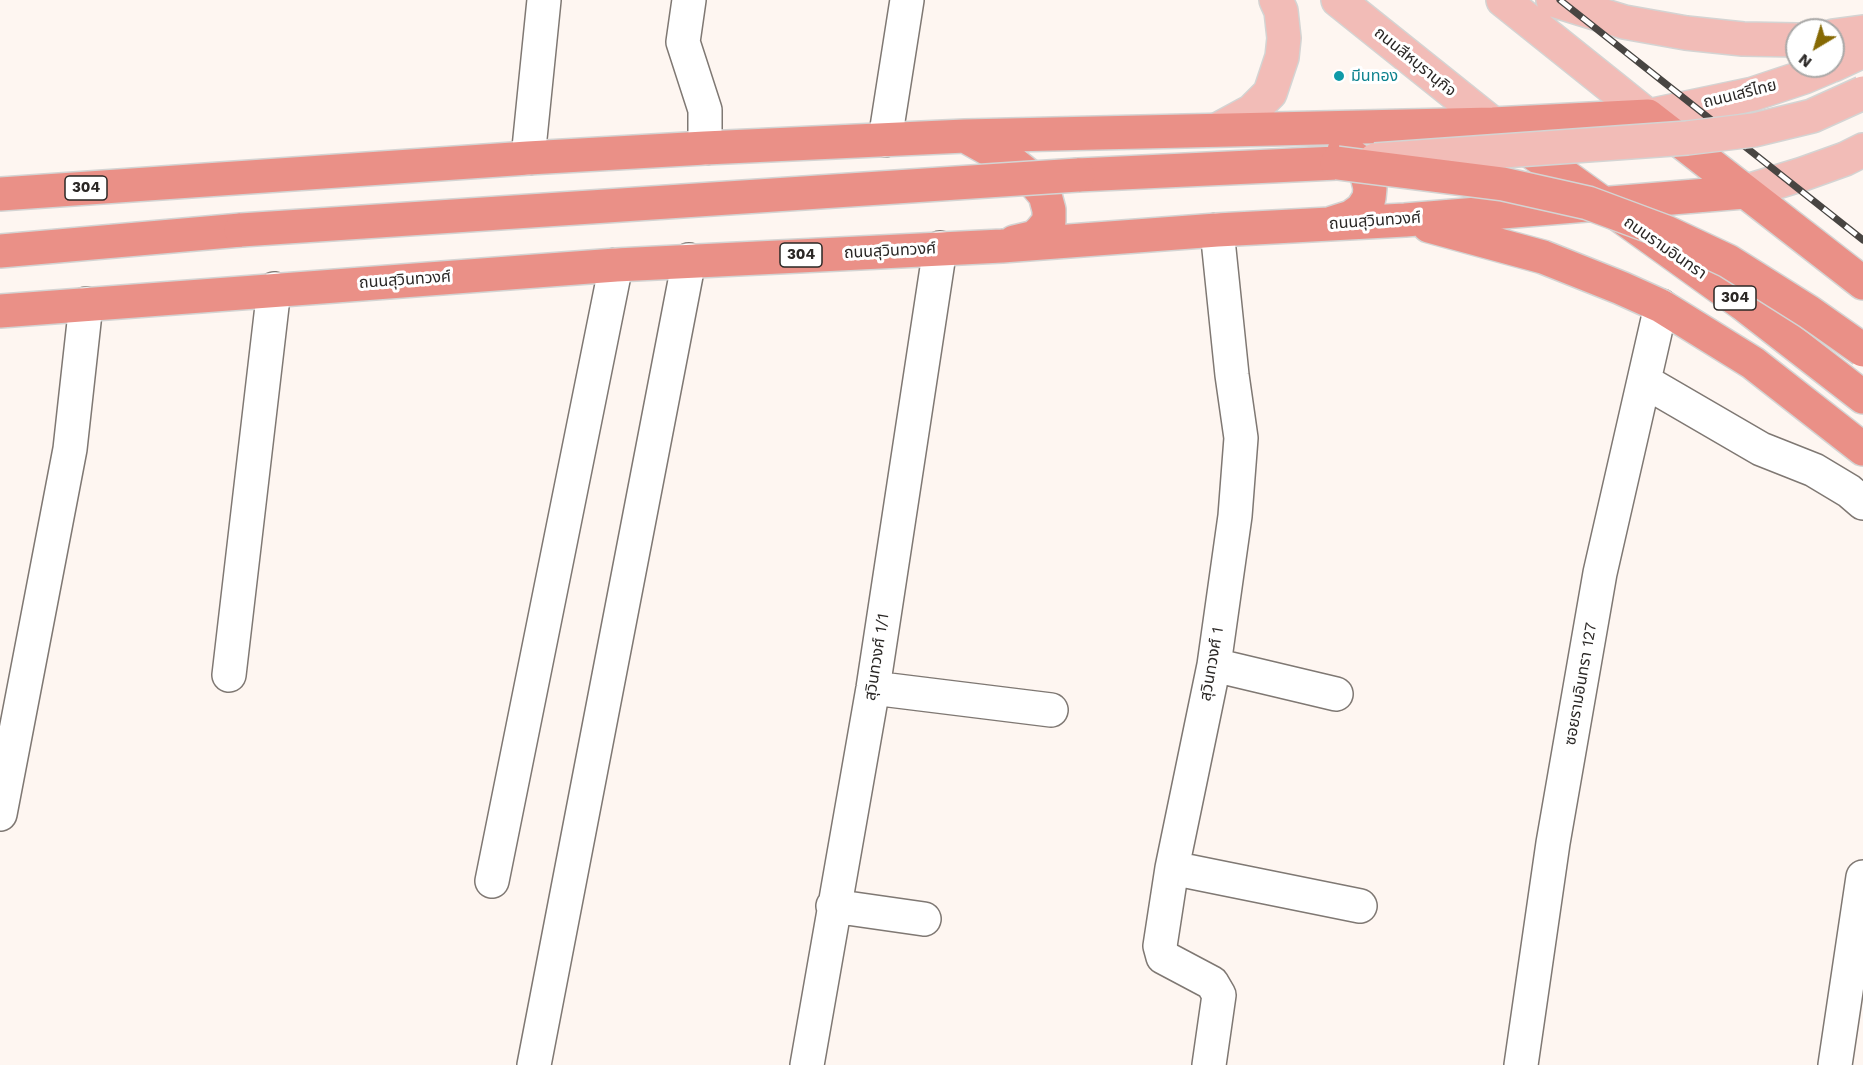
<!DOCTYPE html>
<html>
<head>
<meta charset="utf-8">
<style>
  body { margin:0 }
  #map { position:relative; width:1863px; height:1065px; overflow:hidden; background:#fef6f1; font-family:"Work Sans",sans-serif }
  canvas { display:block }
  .north { position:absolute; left:1785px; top:18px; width:60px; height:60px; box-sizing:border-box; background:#fff; border:2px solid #aaa9a8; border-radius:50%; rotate:218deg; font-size:16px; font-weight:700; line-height:24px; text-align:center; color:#2a2725 }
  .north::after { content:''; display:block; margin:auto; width:21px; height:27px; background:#866904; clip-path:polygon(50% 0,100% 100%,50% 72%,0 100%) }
</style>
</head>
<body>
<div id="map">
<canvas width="1863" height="1065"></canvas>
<div class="north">N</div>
</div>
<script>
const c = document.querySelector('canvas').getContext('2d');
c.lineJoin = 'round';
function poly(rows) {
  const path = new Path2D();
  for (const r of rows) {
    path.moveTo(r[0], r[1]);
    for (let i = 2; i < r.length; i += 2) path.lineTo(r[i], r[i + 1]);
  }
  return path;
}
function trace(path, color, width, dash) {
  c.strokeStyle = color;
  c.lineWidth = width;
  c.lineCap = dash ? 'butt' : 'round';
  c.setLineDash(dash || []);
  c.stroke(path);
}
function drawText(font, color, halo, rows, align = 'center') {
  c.font = font + ' "Work Sans","Noto Sans Thai",sans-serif';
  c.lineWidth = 6;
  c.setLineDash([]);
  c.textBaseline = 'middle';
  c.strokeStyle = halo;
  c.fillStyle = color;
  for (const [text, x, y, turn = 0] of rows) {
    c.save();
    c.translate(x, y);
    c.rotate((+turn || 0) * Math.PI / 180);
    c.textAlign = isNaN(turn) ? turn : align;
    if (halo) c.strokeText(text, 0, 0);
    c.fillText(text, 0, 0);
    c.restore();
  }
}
const minor = poly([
  [689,0,683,42,705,110,705,148],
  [885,140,907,0],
  [528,158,544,0],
  [1644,381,1761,449,1814,470,1849,491,1863,503],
  [1214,665,1336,694],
  [229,675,274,289],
  [873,688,1051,710],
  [0,814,70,449,86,304],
  [1172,868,1360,906],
  [492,881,616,265],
  [833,906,924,919],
  [534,1065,689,260],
  [807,1065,873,688,940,248],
  [1209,1065,1219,995,1212,983,1163,957,1160,946,1172,868,1214,665,1235,516,1241,438,1232,375,1217,230],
  [1521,1065,1553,843,1600,573,1661,306],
  [1835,1065,1863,877]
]);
const major = poly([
  [1338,0,1493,124],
  [1503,0,1648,116,1753,94,1804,77,1830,66],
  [1553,0,1624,22,1686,33,1743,39,1797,40],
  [1833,36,1863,32],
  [1833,65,1863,51],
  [1217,130,1252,111,1270,93,1282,57,1284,38,1281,11,1276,0],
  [1744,192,1803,174,1845,159,1863,150]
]);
const highway = poly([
  [967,137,1010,161,1029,176,1045,195,1049,210,1049,221,1041,231,1035,237,1014,242],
  [1512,138,1743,304,1863,397],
  [1078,175,1337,163],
  [0,194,528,158,705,148,965,136,1493,124,1648,116,1863,283],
  [1332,223,1351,217,1362,209,1369,198,1370,188,1366,172,1359,161,1344,151],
  [1429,226,1543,257,1621,288,1661,306,1753,363,1863,449],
  [0,251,241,230],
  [0,311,616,265,1002,246,1217,230,1405,220,1744,192]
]);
const rail = poly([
  [1560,0,1863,240]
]);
const majorBridge = poly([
  [1375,160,1687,138,1754,130,1812,116,1863,93]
]);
const highwayBridge = poly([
  [1337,163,1503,184,1588,203,1666,232,1728,261,1809,312,1863,350],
  [241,230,1078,175]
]);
const markers = [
  [1339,76,6,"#0f9aa8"]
];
const shields = [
  [86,188,42],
  [801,255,42],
  [1735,298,42]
];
const shieldNames = [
  ["304",86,188],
  ["304",801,255],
  ["304",1735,298]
];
const streetNames = [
  ["ถนนสีหบุรานุกิจ",1415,62,39],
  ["ถนนเสรีไทย",1740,94,-14],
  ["ถนนสุวินทวงศ์",1375,221,-4],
  ["ถนนรามอินทรา",1665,248,35],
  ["ถนนสุวินทวงศ์",890,251,-3],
  ["ถนนสุวินทวงศ์",405,280,-4],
  ["สุวินทวงศ์ 1/1",877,657,-81],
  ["สุวินทวงศ์ 1",1212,664,-80],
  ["ซอยรามอินทรา 127",1581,684,-80]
];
const cultureNames = [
  ["มีนทอง",1351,76]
];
trace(minor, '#7f7873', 36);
trace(major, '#d4d4d3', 36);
trace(highway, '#d4d4d3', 36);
trace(minor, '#fff', 33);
trace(major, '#f2bcb7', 33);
trace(highway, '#ea9087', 33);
trace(rail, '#484542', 7);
trace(rail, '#fff', 4.5, [14]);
trace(majorBridge, '#d4d4d3', 36, []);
trace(highwayBridge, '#d4d4d3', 36, []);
trace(majorBridge, '#f2bcb7', 33);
trace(highwayBridge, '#ea9087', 33);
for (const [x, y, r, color] of markers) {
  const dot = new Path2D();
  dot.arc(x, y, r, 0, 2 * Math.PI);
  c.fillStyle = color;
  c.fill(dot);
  trace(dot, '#fff', 2);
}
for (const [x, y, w] of shields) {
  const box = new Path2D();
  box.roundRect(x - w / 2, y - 12, w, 24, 4.5);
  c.fillStyle = '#fff';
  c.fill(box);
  trace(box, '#2a2725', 1.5);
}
drawText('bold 15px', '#2a2725', null, shieldNames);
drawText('16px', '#2a2725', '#fff', streetNames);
drawText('16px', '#0d838f', '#fff', cultureNames, 'left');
</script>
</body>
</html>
